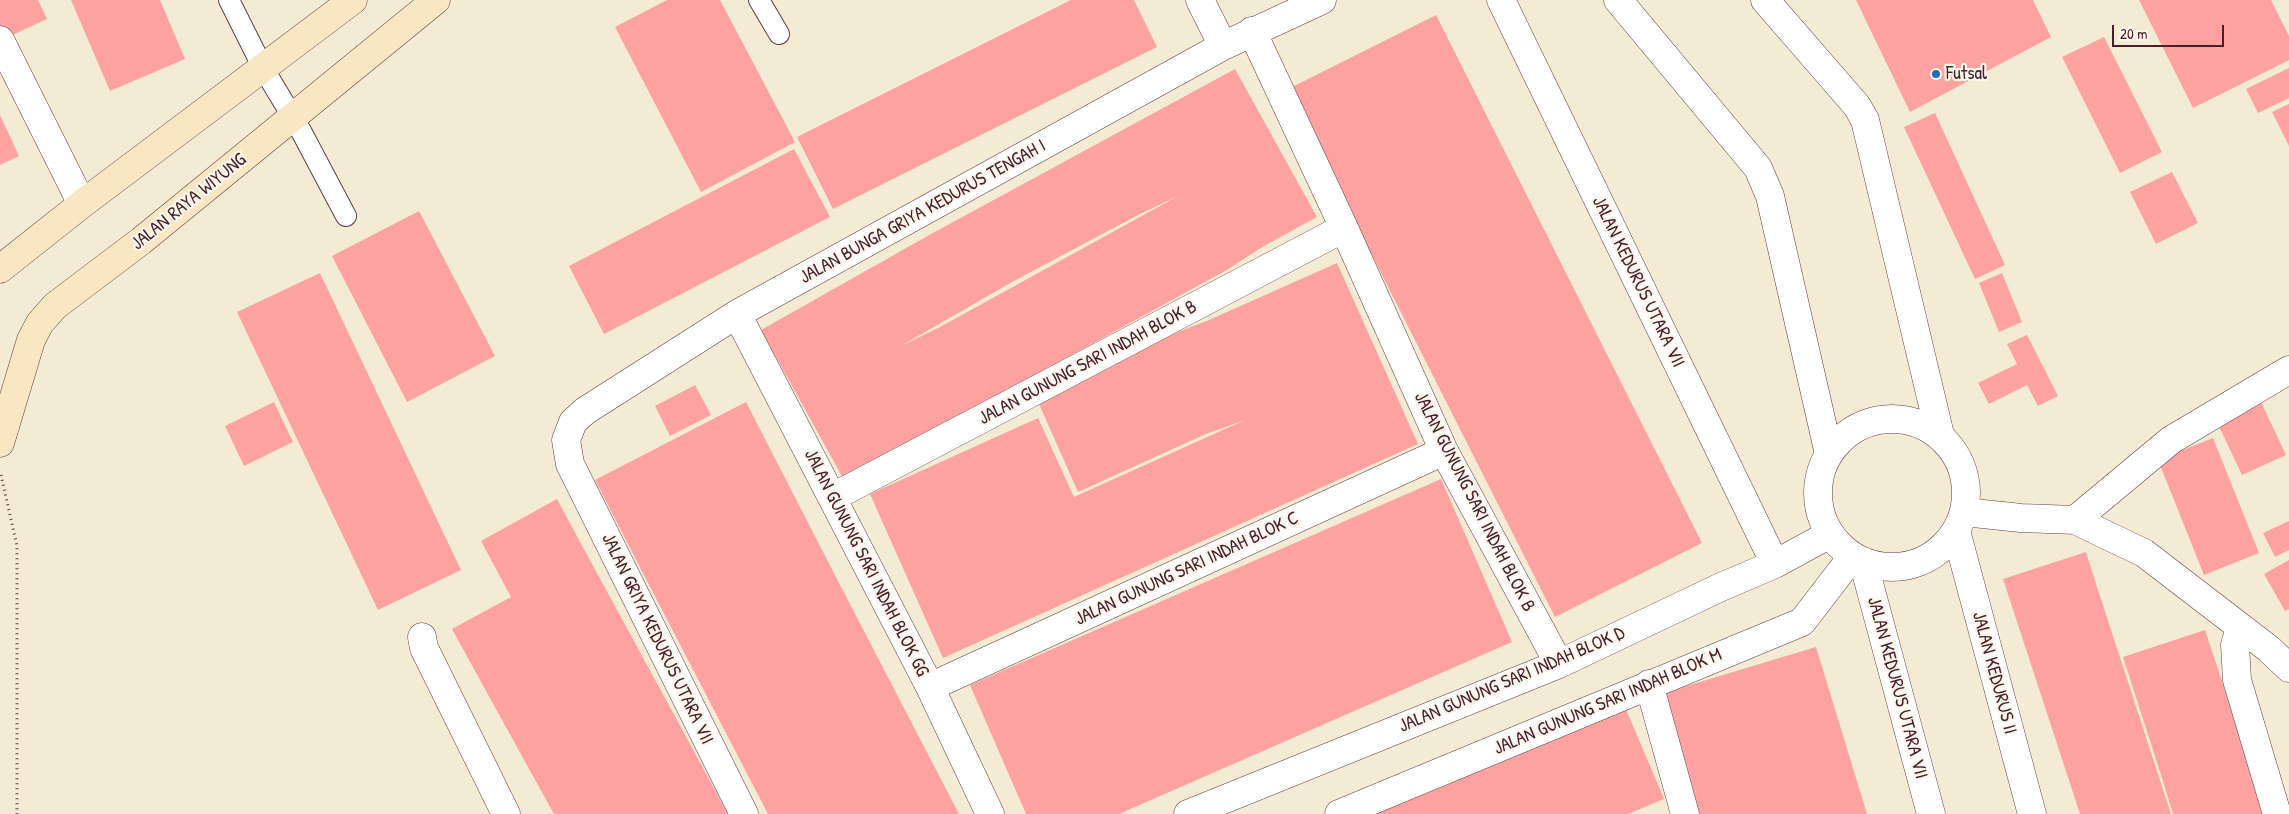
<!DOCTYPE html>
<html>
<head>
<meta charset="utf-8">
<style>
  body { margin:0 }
  #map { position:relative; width:2289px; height:814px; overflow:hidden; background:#f3ebd4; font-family:"Patrick Hand",sans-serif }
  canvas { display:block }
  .scale { position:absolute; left:2112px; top:25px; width:112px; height:22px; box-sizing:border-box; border:2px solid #4a1f2b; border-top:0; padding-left:6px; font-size:15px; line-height:18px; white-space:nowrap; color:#4a1f2b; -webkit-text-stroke:4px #fbf7ec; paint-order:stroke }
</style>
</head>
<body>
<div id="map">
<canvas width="2289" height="814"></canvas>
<div class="scale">20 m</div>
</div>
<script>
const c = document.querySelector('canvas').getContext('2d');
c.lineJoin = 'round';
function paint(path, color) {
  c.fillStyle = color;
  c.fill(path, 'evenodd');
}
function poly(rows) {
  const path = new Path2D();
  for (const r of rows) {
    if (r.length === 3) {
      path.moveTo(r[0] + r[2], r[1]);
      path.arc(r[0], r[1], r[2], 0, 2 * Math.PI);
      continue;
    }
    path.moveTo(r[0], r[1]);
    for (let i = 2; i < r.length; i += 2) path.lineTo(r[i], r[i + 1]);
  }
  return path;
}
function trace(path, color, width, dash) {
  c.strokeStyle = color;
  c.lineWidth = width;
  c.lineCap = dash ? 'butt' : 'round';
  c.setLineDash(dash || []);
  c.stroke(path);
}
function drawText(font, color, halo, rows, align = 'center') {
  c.font = font + ' "Patrick Hand",sans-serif';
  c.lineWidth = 4.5;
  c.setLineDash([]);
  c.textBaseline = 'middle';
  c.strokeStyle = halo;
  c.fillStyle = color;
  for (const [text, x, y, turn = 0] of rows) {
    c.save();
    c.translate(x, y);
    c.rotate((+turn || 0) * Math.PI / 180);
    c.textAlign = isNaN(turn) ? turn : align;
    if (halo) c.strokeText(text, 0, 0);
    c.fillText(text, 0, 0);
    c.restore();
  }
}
const building = poly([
  [0,0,38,0,47,19,4,39,0,31],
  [71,0,160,0,185,59,110,91],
  [667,0,720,0,795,142,701,192,615,27],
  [1071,0,1134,0,1157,47,833,209,797,137],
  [1856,0,2033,0,2051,37,1910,112],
  [2139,0,2271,0,2289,36,2289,60,2193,108],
  [1436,15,1702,543,1555,617,1288,89],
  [2104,37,2162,152,2120,173,2062,57],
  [2289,68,2289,98,2258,113,2246,89],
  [1235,69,1317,217,1264,246,1225,271,982,404,938,426,843,478,761,330,931,234],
  [1178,196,940,327,901,346,1012,282,1140,214],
  [2289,104,2289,146,2272,112],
  [1935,113,2005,265,1975,279,1904,127],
  [0,115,19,156,0,165],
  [794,149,830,217,604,334,569,266],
  [2172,172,2198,223,2156,244,2130,192],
  [419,211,495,356,407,402,332,256],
  [1337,263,1418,444,943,658,870,494,1038,418,1074,497,1245,420,1206,434,1078,492,1035,395,1162,338,1209,320],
  [320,273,461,570,378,610,237,312],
  [2002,273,2022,322,1999,332,1979,283],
  [2027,335,2058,396,2038,406,2027,385,1989,404,1978,383,2017,364,2007,344],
  [695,385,711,415,670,436,655,406],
  [2260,400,2286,455,2242,475,2216,420],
  [274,402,293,442,244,466,225,426],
  [746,402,838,581,959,814,768,814,646,579,595,480],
  [2213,438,2259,553,2204,575,2158,460],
  [1441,479,1512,642,1119,814,1026,814,970,685],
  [557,499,579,540,728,814,554,814,486,691,452,629,511,597,481,541],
  [2289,521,2289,550,2275,557,2263,533],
  [2086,552,2098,590,2171,814,2080,814,2003,579],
  [2289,560,2289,609,2285,611,2264,574],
  [2205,630,2246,754,2265,814,2173,814,2163,781,2123,657],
  [1816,647,1867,814,1699,814,1663,693],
  [1625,707,1664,799,1628,814,1374,814]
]);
const path = poly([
  [1,475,17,546,17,814]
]);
const service = poly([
  [229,0,263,68,301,131,346,216],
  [759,0,779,34]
]);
const minor = poly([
  [1200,0,1223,46],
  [1501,0,1775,564],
  [1618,0,1758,168,1770,196,1829,454],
  [1765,0,1857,106,1865,120,1940,435],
  [1252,31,1344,228,1444,451,1559,664],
  [0,40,82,204],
  [737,314,930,687,990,814],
  [1892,493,74],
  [833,497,1344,228],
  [1964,512,2021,518,2075,520,2171,440,2289,370],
  [2075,520,2144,553,2269,649,2289,668],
  [1956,531,2032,814],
  [1863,561,1931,814],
  [2240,628,2235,645,2237,680,2277,814],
  [422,637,424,648,506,814],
  [1649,684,1685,814],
  [930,687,1444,451],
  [744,814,570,464,566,440,573,422,585,411,737,314,1223,46,1322,0],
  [1188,814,1559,664,1721,587,1775,564,1830,534],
  [1339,814,1802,622,1852,557]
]);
const secondary = poly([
  [0,269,82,204,353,0],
  [0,443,31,340,40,323,55,306,141,241,436,0]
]);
const markers = [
  [1936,74,5,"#1f6fb2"]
];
const poiNames = [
  ["Futsal",1946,74]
];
const streetNames = [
  ["JALAN RAYA WIYUNG",189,202,-39],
  ["JALAN BUNGA GRIYA KEDURUS TENGAH I",923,212,-29],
  ["JALAN KEDURUS UTARA VII",1638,282,64],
  ["JALAN GUNUNG SARI INDAH BLOK B",1088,363,-28],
  ["JALAN GUNUNG SARI INDAH BLOK B",1474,502,63],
  ["JALAN GUNUNG SARI INDAH BLOK GG",866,563,63],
  ["JALAN GUNUNG SARI INDAH BLOK C",1187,569,-25],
  ["JALAN GRIYA KEDURUS UTARA VII",657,639,64],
  ["JALAN KEDURUS II",1994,673,75],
  ["JALAN GUNUNG SARI INDAH BLOK D",1512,680,-23],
  ["JALAN KEDURUS UTARA VII",1897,688,75],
  ["JALAN GUNUNG SARI INDAH BLOK M",1608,702,-23]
];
paint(building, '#fda2a0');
trace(service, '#633e44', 22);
trace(minor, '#633e44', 29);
trace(secondary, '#633e44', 29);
trace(path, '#633e44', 3, [1, 4]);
trace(service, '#fff', 20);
trace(minor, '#fff', 28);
trace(secondary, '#f9e7c3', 28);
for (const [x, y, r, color] of markers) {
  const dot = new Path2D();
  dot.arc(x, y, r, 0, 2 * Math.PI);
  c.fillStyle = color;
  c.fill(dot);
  trace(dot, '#fbf7ec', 2);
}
drawText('19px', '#4a1f2b', '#fbf7ec', poiNames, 'left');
drawText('19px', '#4a1f2b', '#fbf7ec', streetNames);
</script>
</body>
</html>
